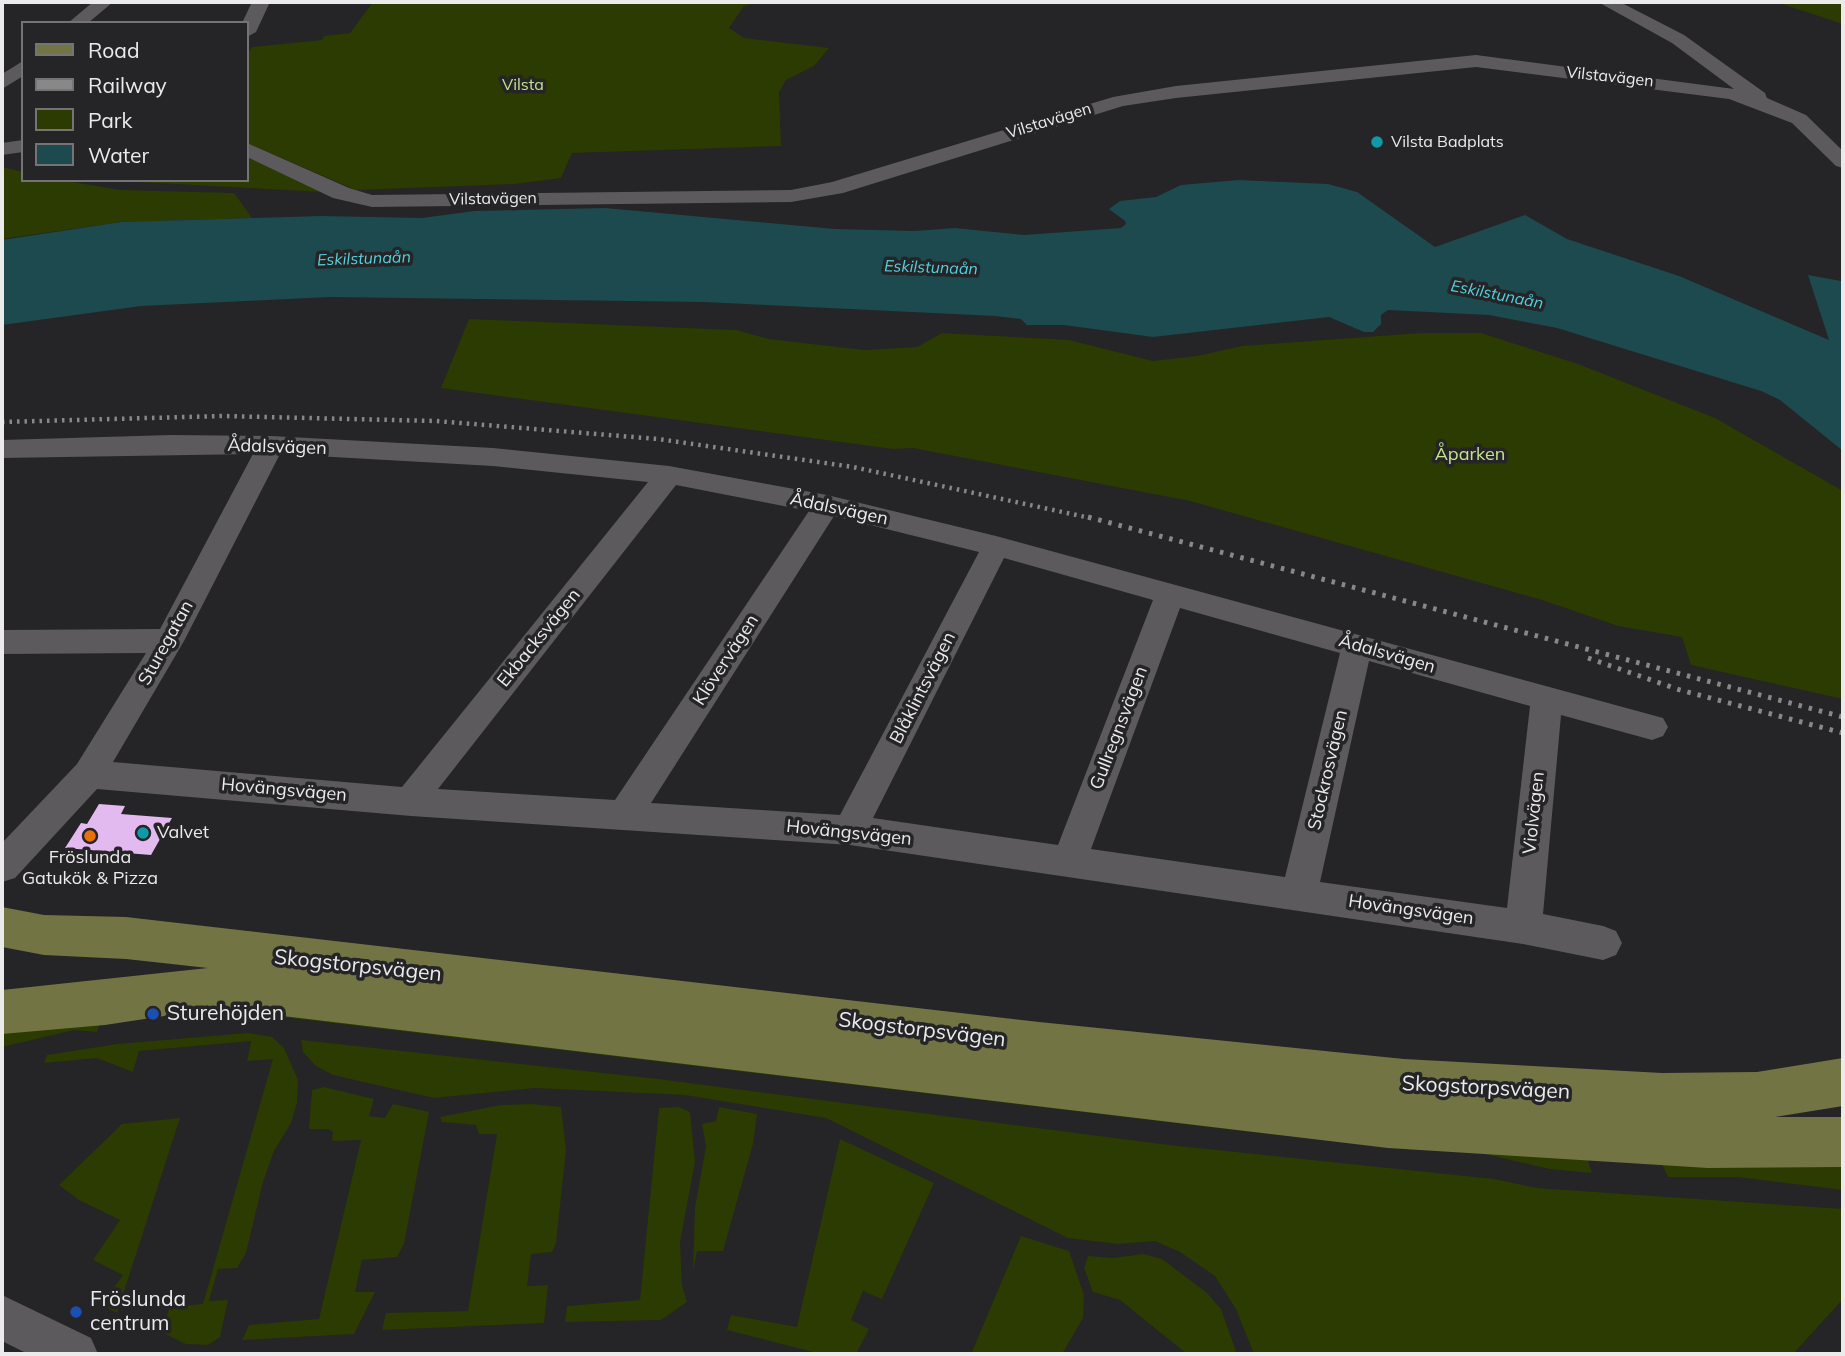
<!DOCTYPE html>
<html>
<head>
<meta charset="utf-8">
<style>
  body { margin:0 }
  #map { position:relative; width:1845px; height:1356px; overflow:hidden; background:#252426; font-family:Mulish,sans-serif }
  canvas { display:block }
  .frame { position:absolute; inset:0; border:4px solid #ecebec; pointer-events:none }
  .legend { position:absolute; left:21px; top:21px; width:228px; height:161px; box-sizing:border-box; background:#252426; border:2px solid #757475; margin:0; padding:9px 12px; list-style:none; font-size:21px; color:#ecebec }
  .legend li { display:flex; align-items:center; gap:14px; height:35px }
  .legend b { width:35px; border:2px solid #757475 }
</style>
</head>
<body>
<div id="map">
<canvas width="1845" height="1356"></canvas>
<div class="frame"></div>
<ul class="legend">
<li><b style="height:9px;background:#737444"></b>Road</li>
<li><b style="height:9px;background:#898889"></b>Railway</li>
<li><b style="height:19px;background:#2b3b01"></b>Park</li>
<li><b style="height:19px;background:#1c4a4e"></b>Water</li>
</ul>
</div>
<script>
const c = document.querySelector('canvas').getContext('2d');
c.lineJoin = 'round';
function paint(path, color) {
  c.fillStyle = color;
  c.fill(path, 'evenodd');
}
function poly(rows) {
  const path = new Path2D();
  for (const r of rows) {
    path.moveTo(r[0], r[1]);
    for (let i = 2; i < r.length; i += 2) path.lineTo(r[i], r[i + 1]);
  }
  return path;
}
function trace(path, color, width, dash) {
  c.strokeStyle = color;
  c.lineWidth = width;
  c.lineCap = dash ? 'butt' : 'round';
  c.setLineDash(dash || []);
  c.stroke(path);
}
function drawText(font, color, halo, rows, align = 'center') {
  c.font = font + ' Mulish,sans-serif';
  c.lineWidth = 7;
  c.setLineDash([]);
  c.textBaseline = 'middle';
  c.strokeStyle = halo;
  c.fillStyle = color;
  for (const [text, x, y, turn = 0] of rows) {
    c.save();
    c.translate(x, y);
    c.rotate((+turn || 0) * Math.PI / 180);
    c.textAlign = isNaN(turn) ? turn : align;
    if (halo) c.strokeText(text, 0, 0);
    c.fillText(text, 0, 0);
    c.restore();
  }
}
const green = poly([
  [373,2,761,2,744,6,729,28,744,38,829,48,814,66,786,80,779,92,781,146,572,153,561,178,515,184,356,190,247,143,247,54,252,47,322,40,324,36,350,33],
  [1775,2,1843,2,1843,24,1785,5],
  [247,157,322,192,103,180,247,180],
  [2,167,23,172,23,180,60,180,121,190,234,193,252,218,121,222,2,239],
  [469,319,736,330,769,339,864,350,917,347,942,333,1069,340,1153,361,1197,356,1242,346,1421,333,1481,333,1578,364,1715,418,1843,491,1843,699,1691,665,1682,637,1618,626,1542,600,1190,501,913,448,893,449,441,388],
  [243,1010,1584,1148,1592,1173,1550,1169,1476,1152,1268,1134,291,1018,181,1017,183,1011],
  [100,1022,97,1032,74,1030,2,1047,2,1024],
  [248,1033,272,1037,284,1048,298,1080,297,1103,291,1123,274,1151,263,1182,246,1253,237,1268,218,1269,209,1301,228,1300,220,1337,208,1345,186,1344,161,1332,170,1307,203,1304,273,1059,247,1061,251,1041,139,1051,133,1072,97,1058,44,1063,47,1055,117,1044],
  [301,1040,658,1079,1169,1145,1494,1179,1537,1188,1843,1209,1843,1299,1793,1354,1254,1354,1236,1309,1215,1276,1180,1252,1155,1241,1119,1244,1068,1238,826,1118,685,1095,535,1088,434,1098,333,1075,316,1066,303,1052],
  [324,1087,374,1099,369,1116,385,1118,393,1104,429,1112,404,1244,397,1257,362,1260,355,1292,375,1292,354,1334,242,1340,249,1325,319,1319,361,1140,332,1141,333,1132,328,1129,309,1129,312,1090],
  [532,1104,561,1107,566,1150,556,1243,552,1252,531,1254,527,1286,548,1285,544,1323,382,1330,386,1313,468,1311,497,1134,479,1134,476,1125,442,1122,440,1117,501,1105],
  [679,1107,690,1112,695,1162,680,1242,682,1286,687,1302,661,1320,565,1322,567,1306,640,1300,659,1108],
  [719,1107,757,1114,753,1144,723,1251,697,1251,693,1272,695,1207,706,1147,702,1124,716,1121],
  [180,1118,119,1307,117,1313,101,1305,123,1275,93,1260,120,1220,79,1200,59,1185,122,1124],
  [840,1139,934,1183,882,1299,863,1291,851,1320,869,1329,856,1354,821,1354,727,1330,731,1315,797,1327],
  [1655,1149,1843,1152,1843,1190,1737,1177,1668,1177],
  [1021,1236,1069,1251,1084,1295,1083,1318,1062,1354,971,1354],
  [1143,1254,1162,1259,1207,1293,1221,1309,1236,1351,1231,1354,1187,1354,1120,1300,1093,1292,1084,1268,1088,1256,1113,1258]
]);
const water = poly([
  [1238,180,1328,184,1357,192,1435,247,1525,215,1567,239,1679,276,1829,340,1808,275,1841,281,1843,451,1780,400,1761,391,1557,328,1489,315,1388,310,1381,315,1381,324,1373,332,1364,332,1329,317,1153,337,1064,325,1027,325,1021,319,995,316,704,302,330,297,141,306,2,325,2,240,121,222,321,216,422,218,474,211,605,208,835,229,914,231,955,228,1024,235,1121,228,1126,224,1125,221,1109,209,1120,201,1156,197,1181,185]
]);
const building = poly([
  [99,804,125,806,121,814,172,818,151,855,65,848,81,823,87,824]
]);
const minor = poly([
  [93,2,113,2,88,23,68,23,93,2],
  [252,2,270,2,256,32,247,37,247,23,242,23,252,2],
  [1598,2,1620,2,1684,35,1765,93,1767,98,1806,115,1843,151,1843,168,1836,166,1792,123,1729,99,1476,67,1176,98,1123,106,843,193,791,202,372,207,333,198,247,157,247,143,349,188,372,195,791,190,832,182,1113,97,1176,86,1476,55,1734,89,1672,43,1598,2],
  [23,61,23,76,2,89,2,74,23,61],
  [23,140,23,152,2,155,2,143,23,140],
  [171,435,271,436,493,448,669,466,827,495,996,536,1663,718,1668,727,1663,736,1652,740,1561,715,1543,914,1603,926,1616,931,1622,943,1616,955,1603,960,1523,944,850,845,411,816,97,789,15,878,2,882,2,843,77,764,146,653,2,654,2,630,160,629,253,454,2,458,2,440,171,435],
  [280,454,493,466,648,482,402,787,113,762,184,641,280,454],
  [676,485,809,511,615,800,438,789,676,485],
  [834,516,979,552,840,815,651,803,834,516],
  [1004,558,1153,600,1058,845,873,818,1004,558],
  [1180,608,1340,653,1285,877,1091,849,1180,608],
  [1369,661,1530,706,1507,908,1320,882,1369,661],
  [2,1295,91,1338,98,1354,28,1354,2,1341,2,1295]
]);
const major = poly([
  [2,907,44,915,126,917,1039,1022,1404,1059,1662,1073,1757,1072,1843,1058,1843,1106,1775,1117,1843,1117,1843,1167,1708,1168,1388,1148,241,1011,184,1013,105,1025,2,1034,2,990,208,968,126,959,44,955,2,947,2,907]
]);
const railFar1 = poly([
  [2,422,222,416,436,421,658,439,853,467,1095,519]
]);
const rail = poly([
  [1088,517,1843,717],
  [1588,658,1680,690,1843,733]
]);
const markers = [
  [1377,142,7,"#0f9aa8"],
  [143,833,7,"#0f9aa8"],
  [90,836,7,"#e8710a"],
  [153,1014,7,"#1a4fb4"],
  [76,1312,7,"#1a4fb4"]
];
const farStreetnames = [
  ["Vilstavägen",1610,77,6],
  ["Vilstavägen",1049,121,-17],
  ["Vilstavägen",493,199,-1]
];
const farParknames = [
  ["Vilsta",523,85]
];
const farPoinames = [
  ["Vilsta Badplats",1391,142]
];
const farWaternames = [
  ["Eskilstunaån",364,259,-2],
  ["Eskilstunaån",931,268,2],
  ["Eskilstunaån",1497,295,11]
];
const streetNames = [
  ["Ådalsvägen",277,447,2],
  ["Ådalsvägen",839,509,12],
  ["Ekbacksvägen",539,638,-51],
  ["Sturegatan",166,643,-61],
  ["Ådalsvägen",1387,654,16],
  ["Klövervägen",726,660,-57],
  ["Blåklintsvägen",923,688,-63],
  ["Gullregnsvägen",1119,728,-69],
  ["Stockrosvägen",1328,770,-77],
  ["Hovängsvägen",284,790,5],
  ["Violvägen",1534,813,-84],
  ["Hovängsvägen",849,833,6],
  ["Hovängsvägen",1411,910,8]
];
const parkNames = [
  ["Åparken",1470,455]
];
const poiNames = [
  ["Valvet",157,833],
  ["Fröslunda",90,858,"center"],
  ["Gatukök & Pizza",90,879,"center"]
];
const nearStreetnames = [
  ["Skogstorpsvägen",358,966,6],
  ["Skogstorpsvägen",922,1030,7],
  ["Skogstorpsvägen",1486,1088,3]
];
const nearPoinames = [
  ["Sturehöjden",167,1014],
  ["Fröslunda",90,1300],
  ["centrum",90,1324]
];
paint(green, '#2b3b01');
paint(water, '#1c4a4e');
paint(building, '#e2baef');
paint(minor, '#5c5a5d');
paint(major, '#737444');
trace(railFar1, '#898889', 4.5, [2.5, 5]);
trace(rail, '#898889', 5, [3.5, 7]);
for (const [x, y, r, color] of markers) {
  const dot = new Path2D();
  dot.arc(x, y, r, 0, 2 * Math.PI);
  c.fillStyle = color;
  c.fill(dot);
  trace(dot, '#252426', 2.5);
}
drawText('16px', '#ecebec', '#252426', farStreetnames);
drawText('16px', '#c4e38e', '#252426', farParknames);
drawText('16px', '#ecebec', '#252426', farPoinames, 'left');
drawText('italic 16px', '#51d4e1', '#252426', farWaternames);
drawText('18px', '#ecebec', '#252426', streetNames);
drawText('18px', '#c4e38e', '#252426', parkNames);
drawText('18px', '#ecebec', '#252426', poiNames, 'left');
drawText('21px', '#ecebec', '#252426', nearStreetnames);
drawText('21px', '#ecebec', '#252426', nearPoinames, 'left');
</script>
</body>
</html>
